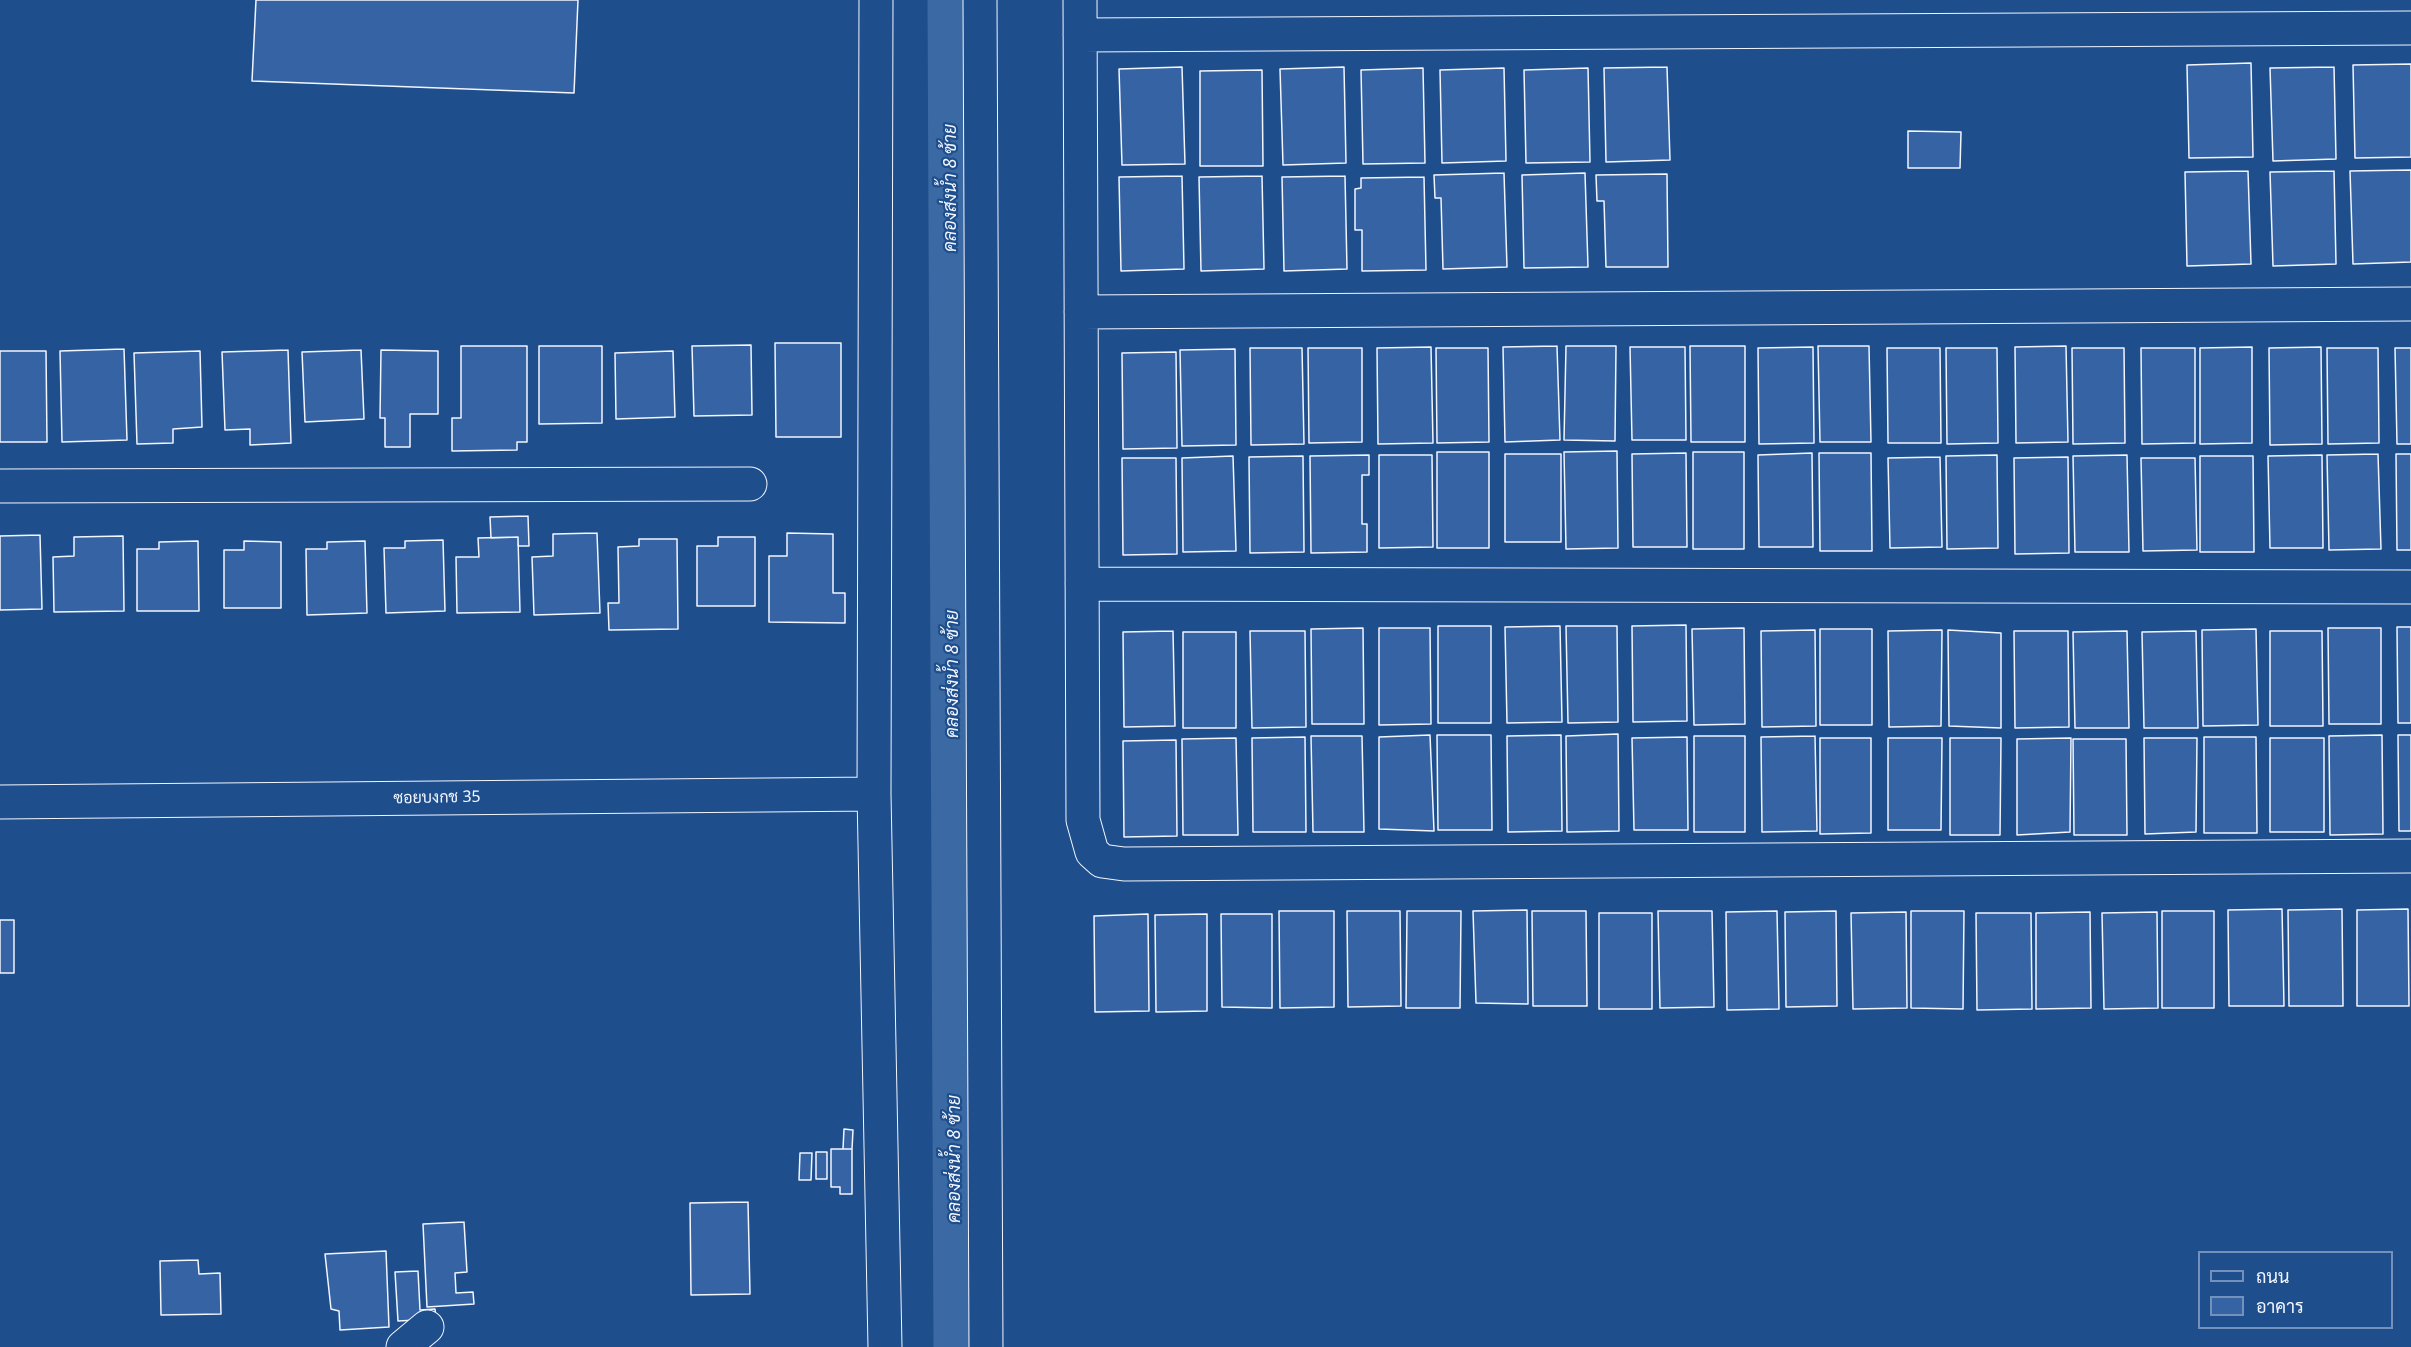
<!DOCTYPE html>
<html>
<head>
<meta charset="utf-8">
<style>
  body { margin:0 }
  #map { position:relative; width:2411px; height:1347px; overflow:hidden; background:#1f4e8c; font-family:"Noto Sans",Sarabun,sans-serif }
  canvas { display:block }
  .legend { position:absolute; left:2198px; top:1251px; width:195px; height:78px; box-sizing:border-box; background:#1f4e8c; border:2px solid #7391ba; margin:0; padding:8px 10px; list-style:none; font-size:18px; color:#f2f6ff }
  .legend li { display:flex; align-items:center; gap:12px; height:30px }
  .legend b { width:30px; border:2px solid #7391ba }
</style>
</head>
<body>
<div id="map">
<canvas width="2411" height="1347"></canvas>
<ul class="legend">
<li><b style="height:8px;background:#1f4e8c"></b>ถนน</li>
<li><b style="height:16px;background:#3563a3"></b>อาคาร</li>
</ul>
</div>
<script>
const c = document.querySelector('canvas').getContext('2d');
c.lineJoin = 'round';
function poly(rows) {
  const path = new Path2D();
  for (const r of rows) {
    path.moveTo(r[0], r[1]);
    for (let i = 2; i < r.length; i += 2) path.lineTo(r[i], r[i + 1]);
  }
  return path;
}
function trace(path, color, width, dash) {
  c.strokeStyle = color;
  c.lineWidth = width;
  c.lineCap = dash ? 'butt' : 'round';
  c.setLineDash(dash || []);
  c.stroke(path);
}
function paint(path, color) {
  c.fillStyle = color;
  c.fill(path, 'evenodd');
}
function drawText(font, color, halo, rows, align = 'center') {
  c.font = font + ' "Noto Sans",Sarabun,sans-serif';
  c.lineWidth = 4.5;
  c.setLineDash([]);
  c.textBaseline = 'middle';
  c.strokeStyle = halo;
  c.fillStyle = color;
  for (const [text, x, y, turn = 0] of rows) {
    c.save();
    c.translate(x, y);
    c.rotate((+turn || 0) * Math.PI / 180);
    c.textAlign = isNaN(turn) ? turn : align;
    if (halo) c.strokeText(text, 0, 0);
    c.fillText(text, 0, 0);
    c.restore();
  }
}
const canal = poly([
  [950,0,956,1347]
]);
const building = poly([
  [256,0,578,0,574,93,252,81,256,0],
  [2251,63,2253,157,2189,158,2187,65,2251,63],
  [2411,64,2411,157,2355,158,2353,65,2411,64],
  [1182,67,1185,164,1122,165,1119,69,1182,67],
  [1344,67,1346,163,1283,165,1280,69,1344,67],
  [1667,67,1670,160,1606,162,1604,68,1667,67],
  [2334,67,2336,159,2273,161,2270,68,2334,67],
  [1423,68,1425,163,1363,164,1361,70,1423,68],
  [1504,68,1506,161,1442,163,1440,70,1504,68],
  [1588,68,1590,162,1526,163,1524,70,1588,68],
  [1262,70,1263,166,1200,166,1200,71,1262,70],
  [1908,131,1961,132,1960,168,1908,168,1908,131],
  [2411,170,2411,262,2353,264,2350,171,2411,170],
  [2248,171,2251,264,2187,266,2185,172,2248,171],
  [2334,171,2336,264,2273,266,2270,172,2334,171],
  [1504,173,1507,267,1443,269,1441,198,1435,198,1434,175,1504,173],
  [1585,173,1588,267,1524,268,1522,175,1585,173],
  [1667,174,1668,267,1606,267,1604,201,1597,201,1596,175,1667,174],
  [1182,176,1184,269,1121,271,1119,177,1182,176],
  [1262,176,1264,269,1201,271,1199,177,1262,176],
  [1345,176,1347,269,1284,271,1282,177,1345,176],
  [1424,177,1426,270,1362,271,1362,230,1355,230,1355,189,1361,188,1361,178,1424,177],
  [775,343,841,343,841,437,776,437,775,343],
  [751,345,752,415,694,416,692,346,751,345],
  [461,346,527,346,527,442,517,442,517,450,452,451,452,418,461,418,461,346],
  [539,346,602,346,602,423,539,424,539,346],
  [1557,346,1560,440,1505,442,1503,347,1557,346],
  [1566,346,1616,346,1615,441,1564,440,1566,346],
  [1690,346,1745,346,1745,442,1691,442,1690,346],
  [1818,346,1869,346,1871,442,1820,442,1818,346],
  [2066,346,2068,442,2016,443,2015,347,2066,346],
  [1431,347,1433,443,1378,444,1377,348,1431,347],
  [1630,347,1685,347,1686,440,1632,440,1630,347],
  [1813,347,1814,443,1759,444,1758,348,1813,347],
  [2252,347,2252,443,2200,444,2200,348,2252,347],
  [2321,347,2322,444,2270,445,2269,348,2321,347],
  [1250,348,1302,348,1304,444,1251,445,1250,348],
  [1308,348,1362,348,1362,442,1309,443,1308,348],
  [1436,348,1488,348,1489,442,1437,443,1436,348],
  [1887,348,1940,348,1941,443,1888,443,1887,348],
  [1946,348,1997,348,1998,443,1947,444,1946,348],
  [2072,348,2124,348,2125,443,2073,444,2072,348],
  [2141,348,2195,348,2195,443,2142,444,2141,348],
  [2327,348,2378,348,2379,443,2328,444,2327,348],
  [2395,348,2411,348,2411,444,2397,444,2395,348],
  [124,349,127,440,62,442,60,351,124,349],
  [1235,349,1236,445,1182,446,1180,350,1235,349],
  [288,350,291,443,250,445,250,429,225,430,222,352,288,350],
  [361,350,364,419,305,422,302,352,361,350],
  [381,350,438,351,438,414,410,414,410,447,385,447,385,418,380,418,381,350],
  [0,351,46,351,47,442,0,442,0,351],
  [200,351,202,427,173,429,173,443,137,444,134,353,200,351],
  [673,351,675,417,616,419,615,353,673,351],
  [1176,352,1177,448,1123,449,1122,353,1176,352],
  [1617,451,1618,548,1566,549,1564,452,1617,451],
  [1437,452,1489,452,1489,548,1437,548,1437,452],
  [1693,452,1744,452,1744,549,1693,549,1693,452],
  [1686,453,1687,547,1633,547,1632,454,1686,453],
  [1812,453,1813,547,1759,547,1758,455,1812,453],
  [1819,453,1871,453,1872,551,1820,551,1819,453],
  [1505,454,1561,454,1561,542,1505,542,1505,454],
  [2378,454,2381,549,2329,550,2327,455,2378,454],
  [2396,454,2411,454,2411,550,2397,550,2396,454],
  [1369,455,1369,475,1362,475,1362,524,1367,524,1367,552,1311,553,1310,456,1369,455],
  [1379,455,1432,455,1433,547,1379,548,1379,455],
  [1997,455,1998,548,1947,549,1946,456,1997,455],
  [2127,455,2129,552,2075,552,2073,456,2127,455],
  [2322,455,2323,548,2270,548,2268,456,2322,455],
  [1233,456,1236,551,1183,552,1182,458,1233,456],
  [1303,456,1304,552,1250,553,1249,457,1303,456],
  [2200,456,2253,456,2254,552,2200,552,2200,456],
  [1940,457,1942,547,1890,548,1888,458,1940,457],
  [2068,457,2069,553,2015,554,2014,458,2068,457],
  [1122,458,1176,458,1177,554,1123,555,1122,458],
  [2141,458,2195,458,2197,550,2143,551,2141,458],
  [528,516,529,546,518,546,518,537,491,538,490,517,528,516],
  [597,533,600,613,534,615,532,557,553,556,553,534,597,533],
  [787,533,833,534,833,593,845,593,845,623,769,622,769,556,787,556,787,533],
  [40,535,42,609,0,610,0,536,40,535],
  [123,536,124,611,54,612,53,557,74,556,74,537,123,536],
  [518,537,520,612,457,613,456,557,479,557,478,538,518,537],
  [718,537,755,537,755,606,697,606,697,546,718,546,718,537],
  [639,539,677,539,678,629,609,630,608,603,619,603,618,547,639,546,639,539],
  [443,540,445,611,386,613,384,548,405,548,405,541,443,540],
  [198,541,199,611,137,611,137,549,159,549,159,542,198,541],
  [244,541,281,542,281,608,224,608,224,550,244,550,244,541],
  [365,541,367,613,307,615,306,549,327,549,327,542,365,541],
  [1686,625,1687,721,1633,722,1632,626,1686,625],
  [1438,626,1491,626,1491,723,1438,723,1438,626],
  [1560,626,1562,722,1507,723,1505,627,1560,626],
  [1566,626,1617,626,1618,722,1568,723,1566,626],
  [2397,627,2411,627,2411,723,2398,723,2397,627],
  [1363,628,1364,724,1312,724,1311,629,1363,628],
  [1379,628,1430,628,1431,724,1379,725,1379,628],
  [1744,628,1745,724,1694,725,1692,629,1744,628],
  [2328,628,2381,628,2381,724,2329,724,2328,628],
  [1820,629,1872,629,1872,725,1820,725,1820,629],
  [2256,629,2258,725,2203,726,2202,630,2256,629],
  [1815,630,1816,726,1762,727,1761,631,1815,630],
  [1942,630,1941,726,1889,727,1888,631,1942,630],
  [1948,630,2001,633,2001,728,1949,726,1948,630],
  [1173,631,1175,726,1124,727,1123,632,1173,631],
  [1250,631,1305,631,1306,727,1252,728,1250,631],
  [2014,631,2068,631,2069,727,2015,728,2014,631],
  [2127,631,2129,728,2075,728,2073,632,2127,631],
  [2196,631,2198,728,2144,728,2142,632,2196,631],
  [2270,631,2322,631,2323,726,2270,726,2270,631],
  [1183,632,1236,632,1236,728,1183,728,1183,632],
  [1618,734,1619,831,1567,832,1566,736,1618,734],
  [1430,735,1434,831,1379,829,1379,737,1430,735],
  [1437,735,1491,735,1492,830,1438,830,1437,735],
  [1561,735,1562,831,1508,832,1507,736,1561,735],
  [2382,735,2383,834,2330,835,2329,736,2382,735],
  [2398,735,2411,735,2411,831,2399,831,2398,735],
  [1311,736,1362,736,1364,832,1313,832,1311,736],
  [1694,736,1745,736,1745,832,1694,832,1694,736],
  [1815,736,1817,831,1762,832,1761,737,1815,736],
  [1305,737,1306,832,1253,832,1252,738,1305,737],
  [1687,737,1688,830,1634,830,1632,738,1687,737],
  [2204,737,2256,737,2257,833,2204,833,2204,737],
  [1236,738,1238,835,1183,835,1182,739,1236,738],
  [1820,738,1871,738,1871,833,1820,834,1820,738],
  [1888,738,1942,738,1941,830,1888,830,1888,738],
  [1950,738,2001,738,2000,835,1950,835,1950,738],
  [2071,738,2070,832,2017,835,2017,739,2071,738],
  [2144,738,2197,738,2196,832,2145,834,2144,738],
  [2270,738,2324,738,2324,832,2270,832,2270,738],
  [2073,739,2126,739,2127,835,2074,835,2073,739],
  [1176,740,1177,836,1124,837,1123,741,1176,740],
  [2282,909,2284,1006,2229,1006,2228,910,2282,909],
  [2342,909,2343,1006,2289,1006,2288,910,2342,909],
  [2408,909,2409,1006,2357,1006,2357,910,2408,909],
  [1527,910,1528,1004,1476,1003,1473,911,1527,910],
  [1279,911,1334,911,1334,1007,1280,1008,1279,911],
  [1347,911,1400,911,1401,1006,1348,1007,1347,911],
  [1407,911,1461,911,1460,1008,1406,1008,1407,911],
  [1532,911,1586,911,1587,1006,1533,1006,1532,911],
  [1658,911,1712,911,1714,1007,1660,1008,1658,911],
  [1777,911,1779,1009,1727,1010,1726,912,1777,911],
  [1836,911,1837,1006,1786,1007,1785,912,1836,911],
  [1911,911,1964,911,1963,1009,1911,1008,1911,911],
  [2162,911,2214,911,2214,1008,2162,1008,2162,911],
  [1906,912,1907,1008,1853,1009,1851,913,1906,912],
  [2090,912,2091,1008,2036,1009,2036,913,2090,912],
  [2157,912,2158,1008,2104,1009,2102,913,2157,912],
  [1599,913,1652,913,1652,1009,1599,1009,1599,913],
  [1976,913,2031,913,2032,1009,1977,1010,1976,913],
  [1148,914,1149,1011,1095,1012,1094,916,1148,914],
  [1207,914,1207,1011,1156,1012,1155,915,1207,914],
  [1221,914,1272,914,1272,1008,1222,1007,1221,914],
  [0,920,14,920,14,973,0,973,0,920],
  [844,1129,853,1130,852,1149,843,1149,844,1129],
  [831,1149,852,1149,852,1194,840,1194,840,1187,831,1187,831,1149],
  [816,1152,827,1152,827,1179,816,1179,816,1152],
  [800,1153,812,1153,811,1180,799,1180,800,1153],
  [748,1202,750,1294,691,1295,690,1203,748,1202],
  [464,1222,467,1272,455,1273,456,1293,473,1292,474,1304,427,1307,423,1224,464,1222],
  [386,1251,389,1327,340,1330,339,1311,331,1309,325,1254,386,1251],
  [198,1260,199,1274,220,1273,221,1314,161,1315,160,1261,198,1260],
  [418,1271,420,1310,435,1309,436,1319,398,1321,395,1272,418,1271]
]);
const minor = poly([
  [876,0,874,794,885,1347],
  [980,0,986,1347],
  [1080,0,1083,820,1092,852,1102,861,1124,864,2411,856],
  [1080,35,2411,28],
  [1081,312,2411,304],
  [0,486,750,484],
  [1082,584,2411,587],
  [0,802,874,794],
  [403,1347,427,1327]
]);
const streetNames = [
  ["ซอยบงกช 35",437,798,-1]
];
const waterNames = [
  ["คลองส่งน้ำ 8 ซ้าย",951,188,-90],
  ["คลองส่งน้ำ 8 ซ้าย",953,674,-90],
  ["คลองส่งน้ำ 8 ซ้าย",955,1159,-90]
];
trace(canal, '#3b69a3', 45);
paint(building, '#3563a3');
trace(building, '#f2f6ff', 1.5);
trace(minor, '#f2f6ff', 35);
trace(minor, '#1f4e8c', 33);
drawText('16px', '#f2f6ff', '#1f4e8c', streetNames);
drawText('italic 18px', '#f2f6ff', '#1f4e8c', waterNames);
</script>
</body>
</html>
